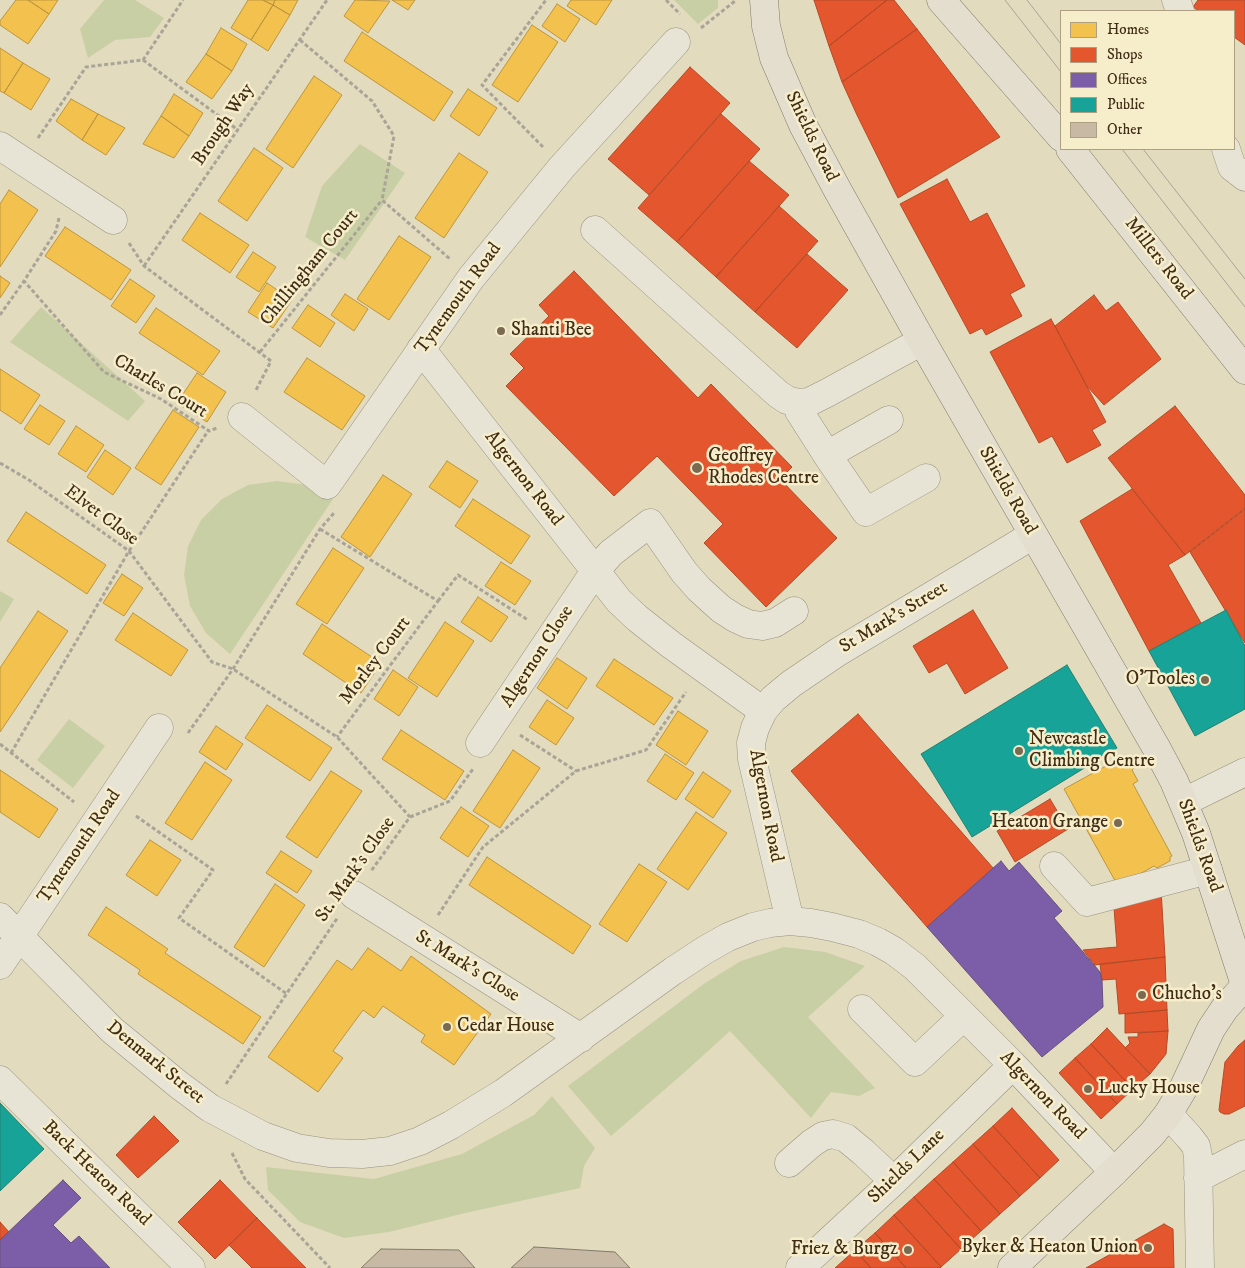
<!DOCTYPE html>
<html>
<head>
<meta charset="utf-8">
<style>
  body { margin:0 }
  #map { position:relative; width:1245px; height:1268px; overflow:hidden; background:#e2dbbe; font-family:"IM FELL DW Pica",serif }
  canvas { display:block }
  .legend { position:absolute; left:1060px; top:10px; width:175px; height:140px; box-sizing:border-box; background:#f6edcb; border:1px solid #ada082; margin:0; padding:6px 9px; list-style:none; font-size:15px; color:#402d15 }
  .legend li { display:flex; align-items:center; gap:10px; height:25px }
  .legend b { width:25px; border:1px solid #ada082 }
</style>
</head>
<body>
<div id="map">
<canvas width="1245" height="1268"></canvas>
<ul class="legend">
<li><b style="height:14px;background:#f2c14e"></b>Homes</li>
<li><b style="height:14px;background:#e4572e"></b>Shops</li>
<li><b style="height:14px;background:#7b5ea7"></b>Offices</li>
<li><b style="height:14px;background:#17a398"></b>Public</li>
<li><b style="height:14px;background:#c8b9a5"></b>Other</li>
</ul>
</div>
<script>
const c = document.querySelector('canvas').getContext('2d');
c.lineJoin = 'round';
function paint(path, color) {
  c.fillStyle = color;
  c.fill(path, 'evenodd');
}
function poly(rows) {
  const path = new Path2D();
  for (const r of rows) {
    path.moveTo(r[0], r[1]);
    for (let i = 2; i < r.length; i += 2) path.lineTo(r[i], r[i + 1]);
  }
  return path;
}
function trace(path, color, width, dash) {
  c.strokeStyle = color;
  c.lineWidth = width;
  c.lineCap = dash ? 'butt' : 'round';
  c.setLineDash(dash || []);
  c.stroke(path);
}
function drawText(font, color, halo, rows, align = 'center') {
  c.font = font + ' "IM FELL DW Pica",serif';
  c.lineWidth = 5;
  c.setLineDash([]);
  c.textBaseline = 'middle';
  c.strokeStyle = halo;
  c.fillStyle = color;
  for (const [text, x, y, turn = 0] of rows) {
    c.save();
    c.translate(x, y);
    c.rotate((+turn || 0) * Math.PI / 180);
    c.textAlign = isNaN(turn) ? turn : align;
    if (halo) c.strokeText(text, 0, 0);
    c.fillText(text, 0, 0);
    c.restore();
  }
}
const green = poly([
  [104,0,135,0,164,18,150,37,115,40,88,58,80,29],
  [674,0,718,0,718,8,698,24],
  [360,144,405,173,345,260,305,237,322,186],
  [41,307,145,401,128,421,10,342],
  [277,481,307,485,333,499,230,654,206,633,190,606,184,575,188,546,201,520,222,499,248,485],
  [0,591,14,599,0,622],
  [69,719,105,746,73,788,37,760],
  [784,947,825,952,865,966,808,1017,875,1088,859,1096,831,1092,811,1118,730,1031,686,1071,611,1136,568,1086,705,983,741,961],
  [552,1096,595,1148,584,1166,580,1188,465,1213,389,1232,344,1238,300,1222,268,1190,266,1167,374,1179,462,1154,534,1115]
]);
const homes = poly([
  [16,0,28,0,49,14,28,44,0,25,0,21,16,0],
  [28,0,58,0,49,14,28,0],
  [248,0,263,0,273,5,251,40,231,28,248,0],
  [263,0,275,0,273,5,263,0],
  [275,0,298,0,290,15,273,5,275,0],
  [355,0,390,1,368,33,344,16,355,0],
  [392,0,415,0,408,10,392,0],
  [571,0,612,0,596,25,567,6,571,0],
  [557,4,580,19,565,42,542,26,557,4],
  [273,5,290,15,268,51,251,40,273,5],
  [532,25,558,42,518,102,492,85,532,25],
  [221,28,247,44,232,71,206,54,221,28],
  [362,32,453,92,434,121,344,61,362,32],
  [0,48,23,63,4,93,0,91,0,48],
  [206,54,232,71,212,99,186,82,206,54],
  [23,63,50,79,31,110,4,93,23,63],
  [314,76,342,95,293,168,266,149,314,76],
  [468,89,497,108,479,136,450,116,468,89],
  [174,94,203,113,189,136,161,116,174,94],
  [71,99,98,114,82,140,56,121,71,99],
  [98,114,125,128,106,155,82,140,98,114],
  [161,116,189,136,174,158,143,144,161,116],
  [254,148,283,168,247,221,218,201,254,148],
  [459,153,488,172,444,238,415,218,459,153],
  [9,190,38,210,0,267,0,204,9,190],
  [200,213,249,245,230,273,182,240,200,213],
  [65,227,131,270,111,300,45,256,65,227],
  [399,236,431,257,389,320,357,299,399,236],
  [253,252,276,267,259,292,236,277,253,252],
  [0,276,10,283,0,298,0,276],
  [130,279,155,296,136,323,111,306,130,279],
  [267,283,292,300,273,328,248,312,267,283],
  [345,294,368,309,354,331,331,315,345,294],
  [308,305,335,323,320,347,292,328,308,305],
  [156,308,220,351,203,375,139,333,156,308],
  [307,358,365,396,342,430,284,392,307,358],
  [0,369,40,395,21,424,0,410,0,369],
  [197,373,226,392,207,422,177,403,197,373],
  [40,405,65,421,49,445,24,429,40,405],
  [173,410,199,427,161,485,135,468,173,410],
  [76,426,104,445,86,472,58,454,76,426],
  [105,450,131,468,113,495,87,477,105,450],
  [447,461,478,481,460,508,429,487,447,461],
  [383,475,412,494,370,557,341,537,383,475],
  [473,499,530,536,511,564,455,526,473,499],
  [26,512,106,565,87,594,7,541,26,512],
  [333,548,364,568,327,624,296,604,333,548],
  [501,562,531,581,515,605,485,586,501,562],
  [122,574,143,588,124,616,103,603,122,574],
  [478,597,508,617,491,642,461,622,478,597],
  [38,611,68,631,0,732,0,668,38,611],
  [133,613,188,650,171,676,115,640,133,613],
  [445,622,474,641,437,697,408,678,445,622],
  [322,624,381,663,361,693,303,654,322,624],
  [557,658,587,678,567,709,537,688,557,658],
  [614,659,673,698,654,725,596,686,614,659],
  [393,670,418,687,399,716,374,699,393,670],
  [547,700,574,718,556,745,529,727,547,700],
  [267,705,332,748,310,781,245,738,267,705],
  [678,711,708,731,686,765,656,745,678,711],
  [216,726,243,744,226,770,199,752,216,726],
  [401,730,464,771,445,800,382,759,401,730],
  [513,750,540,768,500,828,473,811,513,750],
  [665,754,694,773,676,800,647,781,665,754],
  [1126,755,1129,756,1136,766,1132,770,1138,781,1133,784,1172,856,1170,857,1170,861,1157,868,1154,866,1118,886,1064,789,1126,755],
  [205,762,232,780,192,840,165,823,205,762],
  [0,770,58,809,39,838,0,812,0,770],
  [331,771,362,791,317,858,286,837,331,771],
  [703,772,731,791,713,818,685,799,703,772],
  [461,807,489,826,468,857,440,838,461,807],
  [696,812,727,833,688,890,657,869,696,812],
  [150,840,181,860,157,896,126,875,150,840],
  [281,851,312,871,297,893,266,873,281,851],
  [487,857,591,926,573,954,469,885,487,857],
  [639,864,667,882,627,942,599,924,639,864],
  [275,884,305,905,264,967,234,947,275,884],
  [106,907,168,949,165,953,261,1017,243,1044,138,974,140,970,88,935,106,907],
  [368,948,401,971,411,956,491,1014,454,1065,421,1042,425,1035,383,1006,374,1018,363,1010,333,1051,343,1058,318,1092,268,1057,337,960,352,970,368,948]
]);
const shops = poly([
  [814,0,887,0,829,46,814,0],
  [887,0,894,0,917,29,842,82,829,46,887,0],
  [1198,0,1245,0,1245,45,1234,37,1234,11,1199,11,1193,7,1198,0],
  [917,29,1000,137,898,198,857,115,842,82,917,29],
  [690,67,730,103,649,195,608,159,690,67],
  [721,114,760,149,677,242,638,208,721,114],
  [749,161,789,195,716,277,677,242,749,161],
  [947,179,970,222,987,213,1025,286,1010,294,1022,316,986,335,982,328,970,334,900,204,947,179],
  [779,206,818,241,755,312,716,277,779,206],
  [807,254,848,290,797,348,755,312,807,254],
  [574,271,698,398,711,384,792,467,780,479,837,538,766,607,704,543,723,524,657,456,614,496,506,386,524,368,510,354,549,316,539,305,574,271],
  [1094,295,1106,311,1118,302,1161,359,1104,405,1086,385,1055,326,1094,295],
  [1051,319,1106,422,1092,430,1101,445,1067,463,1052,436,1039,443,990,352,1051,319],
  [1175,406,1245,495,1245,508,1185,555,1108,458,1175,406],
  [1132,489,1185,555,1168,565,1201,623,1149,651,1080,521,1132,489],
  [1245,509,1245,643,1190,552,1245,509],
  [973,610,1008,668,965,694,947,663,929,673,913,646,973,610],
  [858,714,994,869,927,927,791,771,858,714],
  [1050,799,1068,829,1015,862,997,831,1050,799],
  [1161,889,1165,957,1095,965,1083,950,1117,947,1113,895,1161,889],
  [1165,957,1167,1010,1119,1014,1116,979,1102,980,1100,964,1165,957],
  [1167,1010,1168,1031,1125,1033,1125,1014,1167,1010],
  [1107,1028,1150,1074,1133,1089,1091,1044,1107,1028],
  [1168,1031,1166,1054,1150,1074,1125,1048,1130,1043,1128,1037,1138,1037,1138,1033,1168,1031],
  [1245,1040,1245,1106,1229,1114,1224,1114,1220,1112,1219,1110,1225,1062,1238,1046,1245,1040],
  [1091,1044,1133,1089,1117,1104,1075,1058,1091,1044],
  [1075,1058,1117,1104,1101,1119,1059,1073,1075,1058],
  [1012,1108,1059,1160,1040,1178,993,1126,1012,1108],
  [154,1116,179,1141,138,1178,116,1155,154,1116],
  [993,1126,1040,1178,1020,1196,973,1144,993,1126],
  [973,1144,1020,1196,1000,1214,953,1162,973,1144],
  [953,1162,1000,1214,981,1231,934,1179,953,1162],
  [934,1179,981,1231,961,1249,914,1197,934,1179],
  [220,1180,257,1218,215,1259,178,1222,220,1180],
  [914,1197,961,1249,941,1267,894,1215,914,1197],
  [894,1215,941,1267,940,1268,906,1268,875,1233,894,1215],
  [257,1218,306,1268,252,1268,229,1245,257,1218],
  [0,1222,9,1232,0,1240,0,1222],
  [1164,1224,1173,1229,1174,1268,1086,1268,1164,1224],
  [875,1233,906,1268,871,1268,855,1250,875,1233],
  [855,1250,871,1268,835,1268,855,1250]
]);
const offices = poly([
  [1001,861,1009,871,1019,862,1062,911,1054,918,1100,972,1102,980,1103,1007,1042,1057,927,927,1001,861],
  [63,1180,81,1198,53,1225,71,1243,79,1236,110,1268,0,1268,0,1240,63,1180]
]);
const public = poly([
  [1226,610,1245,646,1245,709,1195,736,1149,651,1226,610],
  [1067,665,1117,748,972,837,921,754,1067,665],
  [0,1103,44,1149,0,1191,0,1103]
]);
const building = poly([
  [534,1247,615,1252,630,1268,511,1268,534,1247],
  [381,1249,459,1250,475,1268,361,1268,381,1249]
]);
const path = poly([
  [666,0,680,14],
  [701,28,735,1],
  [300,40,372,101,394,136,382,200,450,259],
  [143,60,238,130],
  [38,138,86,67,143,60,183,0],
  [543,147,482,85,546,0],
  [59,218,56,231,24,281,104,372,161,399,209,431,217,428],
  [129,243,144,266,271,361,255,392],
  [144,266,327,0],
  [0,315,24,281],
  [260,352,382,200],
  [0,463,29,480,129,551,212,662,233,669,337,737,410,817,371,871],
  [320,529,438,601,337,737],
  [438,601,458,575,528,620],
  [188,733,233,669,320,529,334,513],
  [520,735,576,771],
  [0,744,74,802],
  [11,753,129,551,208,431],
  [136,816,213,870,179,918,287,994],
  [410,817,450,801,473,769],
  [438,915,483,847,576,771,646,750,686,692],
  [226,1084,338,917],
  [232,1153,245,1179,330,1268]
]);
const minor = poly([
  [1176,0,1180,11],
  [0,146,113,220],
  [1226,149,1232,167,1245,177],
  [595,230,778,394,787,400,798,403,809,402,827,393,922,341],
  [421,349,619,601,637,618,670,644,763,711],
  [798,403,799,411,827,455,866,512,926,478],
  [242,417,327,485,471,278,562,167,676,42],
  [827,455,889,420],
  [480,743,595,571,611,553,650,523,684,572,699,589,721,609,735,618,748,624,762,626,775,623,794,611],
  [1184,802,1245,772],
  [1054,866,1087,902,1208,870],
  [354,895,581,1038],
  [0,917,112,1030,179,1085,210,1108,263,1136,297,1148,329,1153,362,1154,390,1151,420,1141,451,1125,503,1093,673,971,705,950,728,937,753,927,770,923,790,921,811,923,832,927,859,934,878,942,894,951,915,967,1013,1065,1114,1172],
  [790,921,752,759,751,743,755,728,763,711,773,699,791,684,838,652,1033,535],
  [0,965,159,728],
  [862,1009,915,1062,964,1016],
  [0,1080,191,1268],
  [1168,1114,1189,1137,1196,1146,1198,1156,1200,1268],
  [789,1163,812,1143,823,1136,833,1134,846,1138,863,1152,894,1181],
  [1198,1178,1245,1154],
  [800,1268,894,1181,1013,1065]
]);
const major = poly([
  [764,0,766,26,774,58,803,125,837,189,922,341,1157,749,1174,781,1196,833,1245,985],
  [941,0,1061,137],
  [1070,149,1245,370],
  [1012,1268,1114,1172,1152,1134,1168,1114,1183,1089,1211,1029,1225,1008,1245,986]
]);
const tram = poly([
  [1005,0,1061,72],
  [1027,0,1061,44],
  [1122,149,1245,307],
  [1143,149,1245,279]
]);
const markers = [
  [501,331,5,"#796a50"],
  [697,468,6,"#796a50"],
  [1205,680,5,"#796a50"],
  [1019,751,5,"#796a50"],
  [1118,823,5,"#796a50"],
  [1142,995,5,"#796a50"],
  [447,1027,5,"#796a50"],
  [1088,1089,5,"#796a50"],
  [1148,1248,5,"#796a50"],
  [908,1250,5,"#796a50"]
];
const streetNames = [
  ["Brough Way",224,125,-56],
  ["Shields Road",811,137,64],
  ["Millers Road",1158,259,52],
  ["Chillingham Court",310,268,-51],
  ["Tynemouth Road",459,299,-54],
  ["Charles Court",160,387,31],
  ["Algernon Road",523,479,52],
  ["Shields Road",1007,491,60],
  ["Elvet Close",101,516,37],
  ["St Mark's Street",894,618,-31],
  ["Algernon Close",538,657,-57],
  ["Morley Court",376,661,-53],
  ["Algernon Road",765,806,79],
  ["Shields Road",1199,846,70],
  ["Tynemouth Road",80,847,-56],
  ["St. Mark's Close",356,870,-55],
  ["St Mark's Close",467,967,32],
  ["Denmark Street",155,1063,39],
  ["Algernon Road",1042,1096,46],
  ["Shields Lane",907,1167,-44],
  ["Back Heaton Road",96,1174,44]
];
const poiNames = [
  ["Shanti Bee",511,331],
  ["Geoffrey",708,457],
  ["Rhodes Centre",708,479],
  ["O'Tooles",1195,680,"right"],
  ["Newcastle",1029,740],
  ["Climbing Centre",1029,762],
  ["Heaton Grange",1108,823,"right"],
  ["Chucho's",1152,995],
  ["Cedar House",457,1027],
  ["Lucky House",1098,1089],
  ["Byker & Heaton Union",1138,1248,"right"],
  ["Friez & Burgz",898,1250,"right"]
];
paint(green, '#c9cfa4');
paint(homes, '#f2c14e');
trace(homes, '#bd953d', 1);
paint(shops, '#e4572e');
trace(shops, '#b34a26', 1);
paint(offices, '#7b5ea7');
trace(offices, '#694f7b', 1);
paint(public, '#17a398');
trace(public, '#238071', 1);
paint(building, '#c8b9a5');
trace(building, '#817a69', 1);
trace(minor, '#98927f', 29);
trace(major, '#817a69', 29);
trace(path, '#a9a497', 3, [4, 2.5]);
trace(minor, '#e7e4d5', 28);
trace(major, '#e3dece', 28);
trace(tram, '#a9a497', 1);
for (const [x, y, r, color] of markers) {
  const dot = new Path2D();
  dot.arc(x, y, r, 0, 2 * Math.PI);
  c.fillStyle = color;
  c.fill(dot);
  trace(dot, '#f6edcb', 2);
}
drawText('19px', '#402d15', '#f6edcb', streetNames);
drawText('19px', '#402d15', '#f6edcb', poiNames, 'left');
</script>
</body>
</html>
